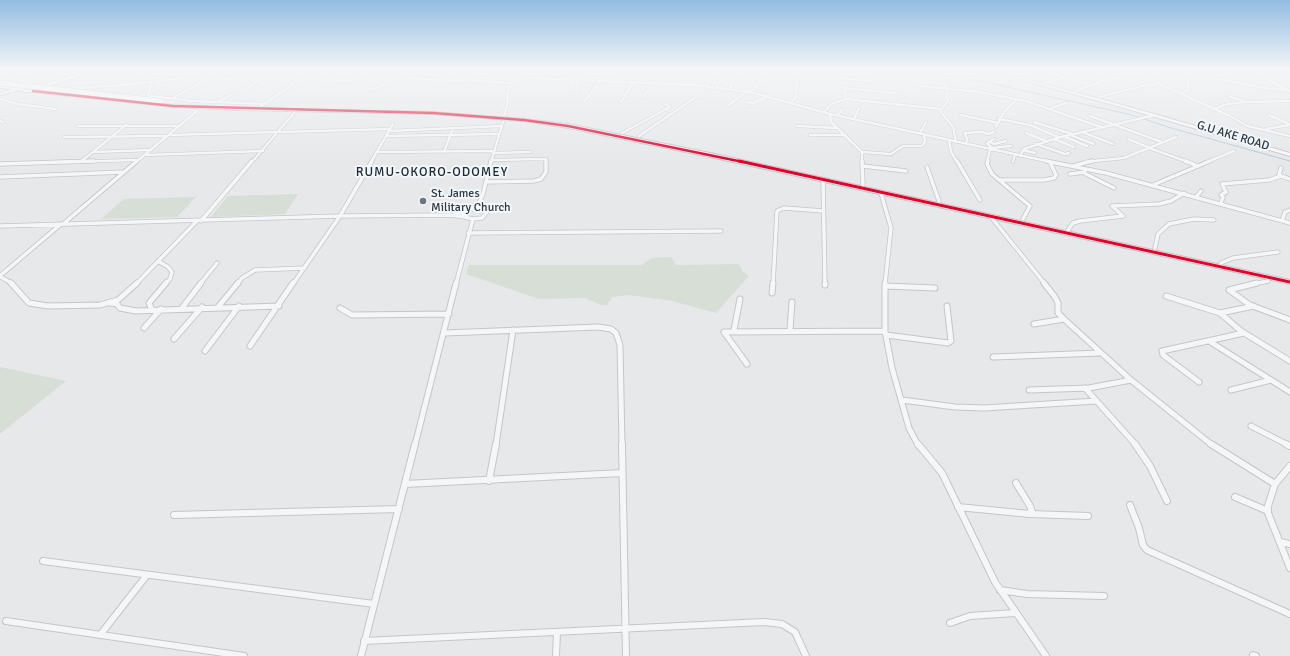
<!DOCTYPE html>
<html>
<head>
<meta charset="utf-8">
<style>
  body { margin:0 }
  canvas { display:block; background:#e6e8ea }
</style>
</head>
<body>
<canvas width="1290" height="656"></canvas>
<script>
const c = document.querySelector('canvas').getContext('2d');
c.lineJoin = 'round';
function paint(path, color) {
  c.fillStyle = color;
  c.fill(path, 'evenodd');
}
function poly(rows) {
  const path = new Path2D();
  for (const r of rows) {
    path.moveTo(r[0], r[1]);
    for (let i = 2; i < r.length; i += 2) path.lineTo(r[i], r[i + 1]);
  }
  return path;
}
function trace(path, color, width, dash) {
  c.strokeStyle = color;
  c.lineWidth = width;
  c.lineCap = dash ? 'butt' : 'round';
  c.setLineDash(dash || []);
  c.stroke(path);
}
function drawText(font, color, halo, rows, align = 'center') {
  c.font = font + ' Signika,sans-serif';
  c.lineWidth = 4;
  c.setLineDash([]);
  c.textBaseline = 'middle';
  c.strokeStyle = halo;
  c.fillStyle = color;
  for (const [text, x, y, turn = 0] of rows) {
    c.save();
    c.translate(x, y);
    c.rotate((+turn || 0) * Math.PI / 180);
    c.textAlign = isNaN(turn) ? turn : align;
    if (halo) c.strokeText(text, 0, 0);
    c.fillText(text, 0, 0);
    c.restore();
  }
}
const green = poly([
  [298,194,285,214,211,217,228,196],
  [196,197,177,217,101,219,124,199],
  [671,257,676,265,739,264,743,272,749,276,716,313,672,301,629,295,612,297,607,305,601,305,585,298,539,299,466,274,469,265,642,265,652,258],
  [0,367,66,381,0,434]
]);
const stream = poly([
  [904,69,985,82,1132,115,1171,128,1290,161]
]);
const minorFar3 = poly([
  [413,69,552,79,694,85,750,92,830,114,1051,162],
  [674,69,676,72],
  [1052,69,1071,74],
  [1122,69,1138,74,1230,116,1247,126,1290,136],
  [1161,69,1272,89,1287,90],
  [1202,69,1220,76],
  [92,71,105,74],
  [702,71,716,72],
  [1176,71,1191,69],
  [1254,72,1290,71],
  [0,74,36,85],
  [3,74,21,69],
  [208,75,211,69],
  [134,76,137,81,135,84],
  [408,78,459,81,463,80,470,73],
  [839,78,872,81],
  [546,79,555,69],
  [261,80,250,80,265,70],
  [463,80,511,83],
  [576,80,582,71,578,69],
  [337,81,353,81],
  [368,81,376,69],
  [606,81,615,69],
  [320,82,337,69],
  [637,82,641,69],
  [1045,83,1093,69],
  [331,85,354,69],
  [706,85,714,75,715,69],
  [920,86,979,92,1026,101,1101,127],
  [249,87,276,70],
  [717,87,727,69],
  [843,88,898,93],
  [66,89,135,84,223,73,297,69],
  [370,89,379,88,399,69],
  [731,89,731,83,741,72],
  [1075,91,1103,81,1157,69],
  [750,92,762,81,771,69],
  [576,93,578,80],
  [1181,94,1188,89,1188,75],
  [150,96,193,101,265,104],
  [1228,96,1244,101],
  [148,97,152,82],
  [644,97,652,83],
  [1099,97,1142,86,1160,84],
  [173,98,200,83,202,76],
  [0,99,17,104,55,109],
  [846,99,941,109],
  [219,101,233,94],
  [585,101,600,81],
  [621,102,634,82],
  [746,102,753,103,769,96],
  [790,103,796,97,797,78,800,71],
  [729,105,747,91],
  [260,107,314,69],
  [1052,108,1066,103],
  [1214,109,1228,104,1246,102,1290,101],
  [824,112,831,104,846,99,845,90,833,69],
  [830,114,831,122,862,152,862,162],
  [504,115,507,106,508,91,520,69],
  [837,115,842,110],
  [961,115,998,123],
  [1269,115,1289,124],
  [1090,116,1162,142],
  [854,119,859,108],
  [999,119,1030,125,1058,137],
  [0,121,3,122],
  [1034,122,1072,134],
  [78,126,179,126],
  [797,126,837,128],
  [996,127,1004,112,1016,100],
  [1266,129,1290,125],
  [389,131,502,126],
  [1082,132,1113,144],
  [622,133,670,107,664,104],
  [920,133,926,122],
  [1026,133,1046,141],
  [169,135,390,129],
  [810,135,846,135],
  [1070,135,1094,144],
  [386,136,499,134],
  [639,136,696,97],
  [1063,136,1087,146],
  [64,137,166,136],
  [1054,139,1074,147],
  [1128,139,1150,148],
  [949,140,951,152,957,162],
  [956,142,953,127,940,111,948,101,945,85,974,69],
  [990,142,994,144,1006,141],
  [966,144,967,139,965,133,982,132,988,134,994,132],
  [1036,144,1065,154,1069,153],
  [992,148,1011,146],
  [1149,148,1188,162],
  [991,150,992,148,987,143,994,139],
  [1023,150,1035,153],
  [93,152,126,125],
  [377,152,493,151],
  [444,152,453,128],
  [862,152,891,154,903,146,922,146,925,142,924,134],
  [493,153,530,152],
  [145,155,263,151],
  [1020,156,1024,149,1057,138,1155,115],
  [491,160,546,159,546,162],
  [60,162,138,160],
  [80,162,93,152,151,150],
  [136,162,197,111],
  [252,162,294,113],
  [371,162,393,124],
  [491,162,503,122],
  [987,162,990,150],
  [1013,162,1015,155],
  [1084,162,1124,158,1176,137],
  [1207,162,1234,151]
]);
const minorFar2 = poly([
  [862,161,863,185],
  [957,161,980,200],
  [988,161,987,164,992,174,1030,206,1023,219],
  [1046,161,1106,173,1290,223],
  [1185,161,1198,166],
  [0,164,94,161],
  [863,166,906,171],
  [1073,166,1092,161],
  [927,167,939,201],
  [1084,173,1114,188],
  [1070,174,1085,172],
  [1281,176,1290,179],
  [0,177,124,172],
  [823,180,825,284],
  [999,180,1044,180,1054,178,1056,175,1050,162],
  [486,182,534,181,541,179,546,172,546,161],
  [1153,185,1210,161],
  [881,193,891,228,885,284],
  [1197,196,1201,191],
  [1221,203,1223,197,1221,195,1226,192,1222,184,1269,180,1281,176,1279,175,1281,168],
  [477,208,483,194,491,161],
  [455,214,477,208,484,209,487,212,482,218,473,219,464,217,463,213],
  [991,217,1045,284],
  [201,221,252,161],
  [1282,221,1285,212,1290,210],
  [63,224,137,161],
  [0,226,340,216,451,215,464,217],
  [1068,230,1073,223,1080,221,1123,216,1112,206,1159,204,1171,201,1184,193],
  [468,233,721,231],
  [1155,248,1158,234,1169,224,1194,219,1214,220],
  [158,261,168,267,172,272,170,279,165,284],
  [1221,263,1233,258,1278,252],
  [13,284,1,277,1,275,61,224],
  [136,284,197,221],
  [200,284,217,263],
  [237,284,242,278,255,270,305,268],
  [293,284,340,216,372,161],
  [456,284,473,219],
  [773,284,777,211,784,208,823,211],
  [1253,284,1268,281,1268,278]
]);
const minorFar1 = poly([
  [11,283,29,303,48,306,100,305,118,300,137,283],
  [885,283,885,331,892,368,909,428,918,445],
  [1044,283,1055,297,1058,303,1058,313,1064,319,1131,380,1212,445],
  [1257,283,1229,290,1250,305,1290,320],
  [825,285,825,283],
  [885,286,935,288],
  [772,293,773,283],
  [1166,296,1220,313],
  [110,303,117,304,120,308,136,311,279,306],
  [1254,306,1220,313,1241,331,1290,361],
  [218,307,238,283],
  [182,308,201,283],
  [340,308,352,315,449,314],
  [152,310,149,303,166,283],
  [1034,324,1064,319],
  [144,328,161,309],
  [734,330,740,299],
  [790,330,792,302],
  [445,333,598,327,611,329,616,333,620,345,622,445],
  [886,335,948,343,951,341,947,306],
  [174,339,202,307],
  [1209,341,1290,392],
  [250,346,293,283],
  [205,351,239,306],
  [993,357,1100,353],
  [747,364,724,332,885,331],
  [1199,382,1163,355,1162,351,1244,333],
  [1085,388,1136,445],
  [1029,390,1089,388,1131,380],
  [1231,390,1271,380],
  [902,400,955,407,984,408,1096,401],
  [1251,426,1288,445],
  [415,445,456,283],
  [496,445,513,330]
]);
const minor = poly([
  [622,444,626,656],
  [918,444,942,473,995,582,1046,656],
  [1135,444,1150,466,1167,501],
  [1211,444,1275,484,1268,506,1268,513,1290,568],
  [1286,444,1290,446],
  [489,481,496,444],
  [405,484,622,473],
  [1275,484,1290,466],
  [1235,497,1268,511],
  [1130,505,1139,528,1143,545,1147,550,1290,614],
  [958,507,1030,514,1032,512,1030,506,1016,483],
  [1030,514,1088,516],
  [174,515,399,509],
  [1280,542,1290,544],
  [43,561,374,604],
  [1000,590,1027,594,1104,596],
  [6,621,244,656],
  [950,623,970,616,1015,613],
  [100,635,147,575],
  [364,641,764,622,782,624,795,632,806,656],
  [1253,655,1256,656],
  [361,656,415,444],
  [556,656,557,632]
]);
const tertiary = poly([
  [1247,69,1290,91]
]);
const secondary = poly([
  [982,69,988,69,1119,104,1290,153,1290,156,1117,106,982,69]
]);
const primary = poly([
  [96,69,102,69,52,85,40,90,173,105,239,108,433,112,524,119,568,124,710,153,1290,280,1290,284,710,157,568,128,524,121,433,114,239,110,173,107,31,92,25,92,20,90,0,95,0,93,12,89,0,88,0,86,17,88,24,86,26,87,24,88,26,90,36,89,48,83,96,69],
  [24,79,26,80,26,81,15,84,13,83,24,79]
]);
const primaryBridge = poly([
  [0,83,160,101]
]);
const bus1Far1 = poly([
  [33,91,173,106,433,113,524,120,568,126,743,162]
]);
const bus1 = poly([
  [739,161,1290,282]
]);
const markers = [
  [423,201,4,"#6c767f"]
];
const farStreetnames = [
  ["G.U AKE ROAD",1233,136,17]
];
const farPoinames = [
  ["St. James",431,194],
  ["Military Church",431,208]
];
const farQuarternames = [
  ["RUMU-OKORO-ODOMEY",432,173]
];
paint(green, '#d7ded6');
trace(stream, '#b4c8d6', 1);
trace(minorFar3, '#c4c6c8', 3.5);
trace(minorFar2, '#c4c6c8', 5);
trace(minorFar1, '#c4c6c8', 7);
trace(minor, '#c4c6c8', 8);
trace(tertiary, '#c4c6c8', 4.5);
trace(secondary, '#c4c6c8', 2);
trace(primary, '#c2c5c8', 2);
trace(minorFar3, '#f5f6f7', 2.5);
trace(minorFar2, '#f5f6f7', 3.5);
trace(minorFar1, '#f5f6f7', 5);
trace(minor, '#f5f6f7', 6);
trace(tertiary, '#f5f6f7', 3.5);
paint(secondary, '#f8f8f8');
paint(primary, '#f8f8f8');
trace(primaryBridge, '#c2c5c8', 6, []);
trace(primaryBridge, '#f8f8f8', 5);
trace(bus1Far1, '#e4002b', 2.5);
trace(bus1, '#e4002b', 3);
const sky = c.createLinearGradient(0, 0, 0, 161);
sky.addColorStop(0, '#93bce1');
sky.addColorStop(0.43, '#f4f5f6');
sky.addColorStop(1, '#f4f5f600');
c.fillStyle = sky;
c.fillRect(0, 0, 1290, 161);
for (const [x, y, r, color] of markers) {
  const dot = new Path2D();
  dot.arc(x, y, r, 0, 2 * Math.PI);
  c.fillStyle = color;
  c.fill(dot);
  trace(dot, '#f4f7f9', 1.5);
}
drawText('12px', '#2b3845', '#f4f7f9', farStreetnames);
drawText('12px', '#2b3845', '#f4f7f9', farPoinames, 'left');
c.letterSpacing = '1px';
drawText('13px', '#1d2836', '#f4f7f9', farQuarternames);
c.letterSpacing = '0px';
</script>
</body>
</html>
